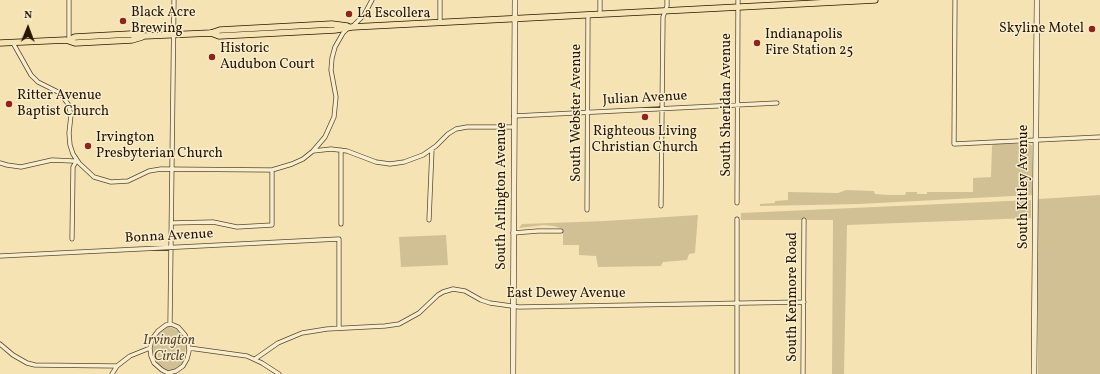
<!DOCTYPE html>
<html>
<head>
<meta charset="utf-8">
<style>
  body { margin:0 }
  #map { position:relative; width:1100px; height:374px; overflow:hidden; background:#f5e3b4; font-family:Vollkorn,serif }
  canvas { display:block }
  .north { position:absolute; left:8px; top:8px; width:40px; height:40px; -webkit-text-stroke:3px #f8edce; paint-order:stroke; rotate:1deg; font-size:11px; font-weight:700; line-height:16px; text-align:center; color:#281700 }
  .north::after { content:''; display:block; margin:auto; width:14px; height:18px; background:#281700; clip-path:polygon(50% 0,100% 100%,50% 72%,0 100%) }
</style>
</head>
<body>
<div id="map">
<canvas width="1100" height="374"></canvas>
<div class="north">N</div>
</div>
<script>
const c = document.querySelector('canvas').getContext('2d');
c.lineJoin = 'round';
function paint(path, color) {
  c.fillStyle = color;
  c.fill(path, 'evenodd');
}
function poly(rows) {
  const path = new Path2D();
  for (const r of rows) {
    path.moveTo(r[0], r[1]);
    for (let i = 2; i < r.length; i += 2) path.lineTo(r[i], r[i + 1]);
  }
  return path;
}
function trace(path, color, width, dash) {
  c.strokeStyle = color;
  c.lineWidth = width;
  c.lineCap = dash ? 'butt' : 'round';
  c.setLineDash(dash || []);
  c.stroke(path);
}
function drawText(font, color, halo, rows, align = 'center') {
  c.font = font + ' Vollkorn,serif';
  c.lineWidth = 3;
  c.setLineDash([]);
  c.textBaseline = 'middle';
  c.strokeStyle = halo;
  c.fillStyle = color;
  for (const [text, x, y, turn = 0] of rows) {
    c.save();
    c.translate(x, y);
    c.rotate((+turn || 0) * Math.PI / 180);
    c.textAlign = isNaN(turn) ? turn : align;
    if (halo) c.strokeText(text, 0, 0);
    c.fillText(text, 0, 0);
    c.restore();
  }
}
const green = poly([
  [994,144,1030,144,1032,146,1032,195,859,204,760,206,760,204,775,203,775,201,788,200,788,192,838,193,846,190,874,191,875,194,889,195,905,195,906,192,917,192,917,194,927,194,927,192,973,192,973,178,991,177,992,146],
  [1100,195,1100,374,1038,374,1038,201,1039,199],
  [1031,200,1031,218,847,225,844,374,832,374,833,220,741,220,741,213],
  [698,215,695,253,689,254,687,260,663,262,661,266,598,267,596,256,579,255,579,245,563,245,563,229,554,226,544,225,519,228,522,224,605,221],
  [446,235,448,265,401,267,399,237],
  [166,327,170,327,177,330,183,337,186,345,185,354,182,363,178,368,169,371,164,370,158,365,153,353,153,347,155,338,162,330]
]);
const street = poly([
  [955,0,954,144,1100,137],
  [600,14,600,0],
  [440,22,440,0],
  [353,26,364,15,372,0],
  [69,40,69,0],
  [13,43,31,75,38,82,60,93,68,104,71,115,69,133,70,145,73,154,79,163,94,177,111,182,128,181,149,171,161,169,272,170,292,164,303,159,313,151,331,149,347,151,376,162,390,164,404,162,423,155,436,146,448,134,456,129,467,127,514,127],
  [514,116,777,103],
  [313,151,325,137,334,117,336,97,331,70,332,58,335,47,343,33,348,28],
  [0,163,7,165,21,167,52,160,73,161,76,161],
  [737,203,738,0],
  [661,206,663,17,667,6,667,0],
  [587,210,588,15],
  [429,220,432,149],
  [171,223,213,222,237,227,272,225,272,170],
  [341,224,341,150],
  [513,233,538,231,561,231],
  [72,239,73,167,77,160],
  [0,256,339,239,339,328],
  [170,324,174,0],
  [171,324,178,327,185,335,188,342,189,351,187,359,183,366,176,371,168,373,162,370,154,363,151,356,150,348,152,339,158,331,166,325,171,324],
  [0,344,13,355,27,363,35,365,117,366,130,356,150,348],
  [189,348,247,356,262,363,279,374],
  [255,359,278,343,302,333,327,329,385,326,399,324,419,313,438,295,443,292,453,289,465,291,481,300,490,303,519,307,804,302],
  [112,374,117,366],
  [737,374,737,219],
  [803,374,804,220]
]);
const secondary = poly([
  [513,374,515,0],
  [1034,374,1037,0]
]);
const primary = poly([
  [211,33,219,36,335,30,352,27,875,0],
  [69,40,75,37,131,34,144,36,211,33,220,30,332,24,347,26],
  [0,43,66,40,75,43,132,40,142,37]
]);
const markers = [
  [349,14,4,"#8f2418"],
  [123,21,4,"#8f2418"],
  [1092,29,4,"#8f2418"],
  [757,43,4,"#8f2418"],
  [212,57,4,"#8f2418"],
  [9,104,4,"#8f2418"],
  [645,117,4,"#8f2418"],
  [88,146,4,"#8f2418"]
];
const poiNames = [
  ["Black Acre",131,13],
  ["Brewing",131,29],
  ["La Escollera",357,14],
  ["Skyline Motel",1084,29,"right"],
  ["Indianapolis",765,35],
  ["Fire Station 25",765,51],
  ["Historic",220,49],
  ["Audubon Court",220,65],
  ["Ritter Avenue",17,96],
  ["Baptist Church",17,112],
  ["Righteous Living",645,132,"center"],
  ["Christian Church",645,148,"center"],
  ["Irvington",96,138],
  ["Presbyterian Church",96,154]
];
const streetNames = [
  ["Julian Avenue",645,99,-3],
  ["South Sheridan Avenue",727,105,-90],
  ["South Webster Avenue",577,113,-90],
  ["South Kitley Avenue",1024,187,-90],
  ["South Arlington Avenue",502,196,-90],
  ["Bonna Avenue",169,237,-3],
  ["East Dewey Avenue",566,294],
  ["South Kenmore Road",793,297,-90]
];
const parkNames = [
  ["Irvington",169,341],
  ["Circle",169,357]
];
paint(green, '#d2c095');
trace(street, '#5b4a2d', 5);
trace(secondary, '#281700', 6);
trace(primary, '#281700', 7);
trace(street, '#f8edce', 3.5);
trace(secondary, '#f8edce', 5);
trace(primary, '#f5e3b4', 5.5);
for (const [x, y, r, color] of markers) {
  const dot = new Path2D();
  dot.arc(x, y, r, 0, 2 * Math.PI);
  c.fillStyle = color;
  c.fill(dot);
  trace(dot, '#f8edce', 1.5);
}
drawText('14px', '#281700', '#f8edce', poiNames, 'left');
drawText('14px', '#281700', '#f8edce', streetNames);
drawText('italic 14px', '#5b4a2d', '#f8edce', parkNames);
</script>
</body>
</html>
